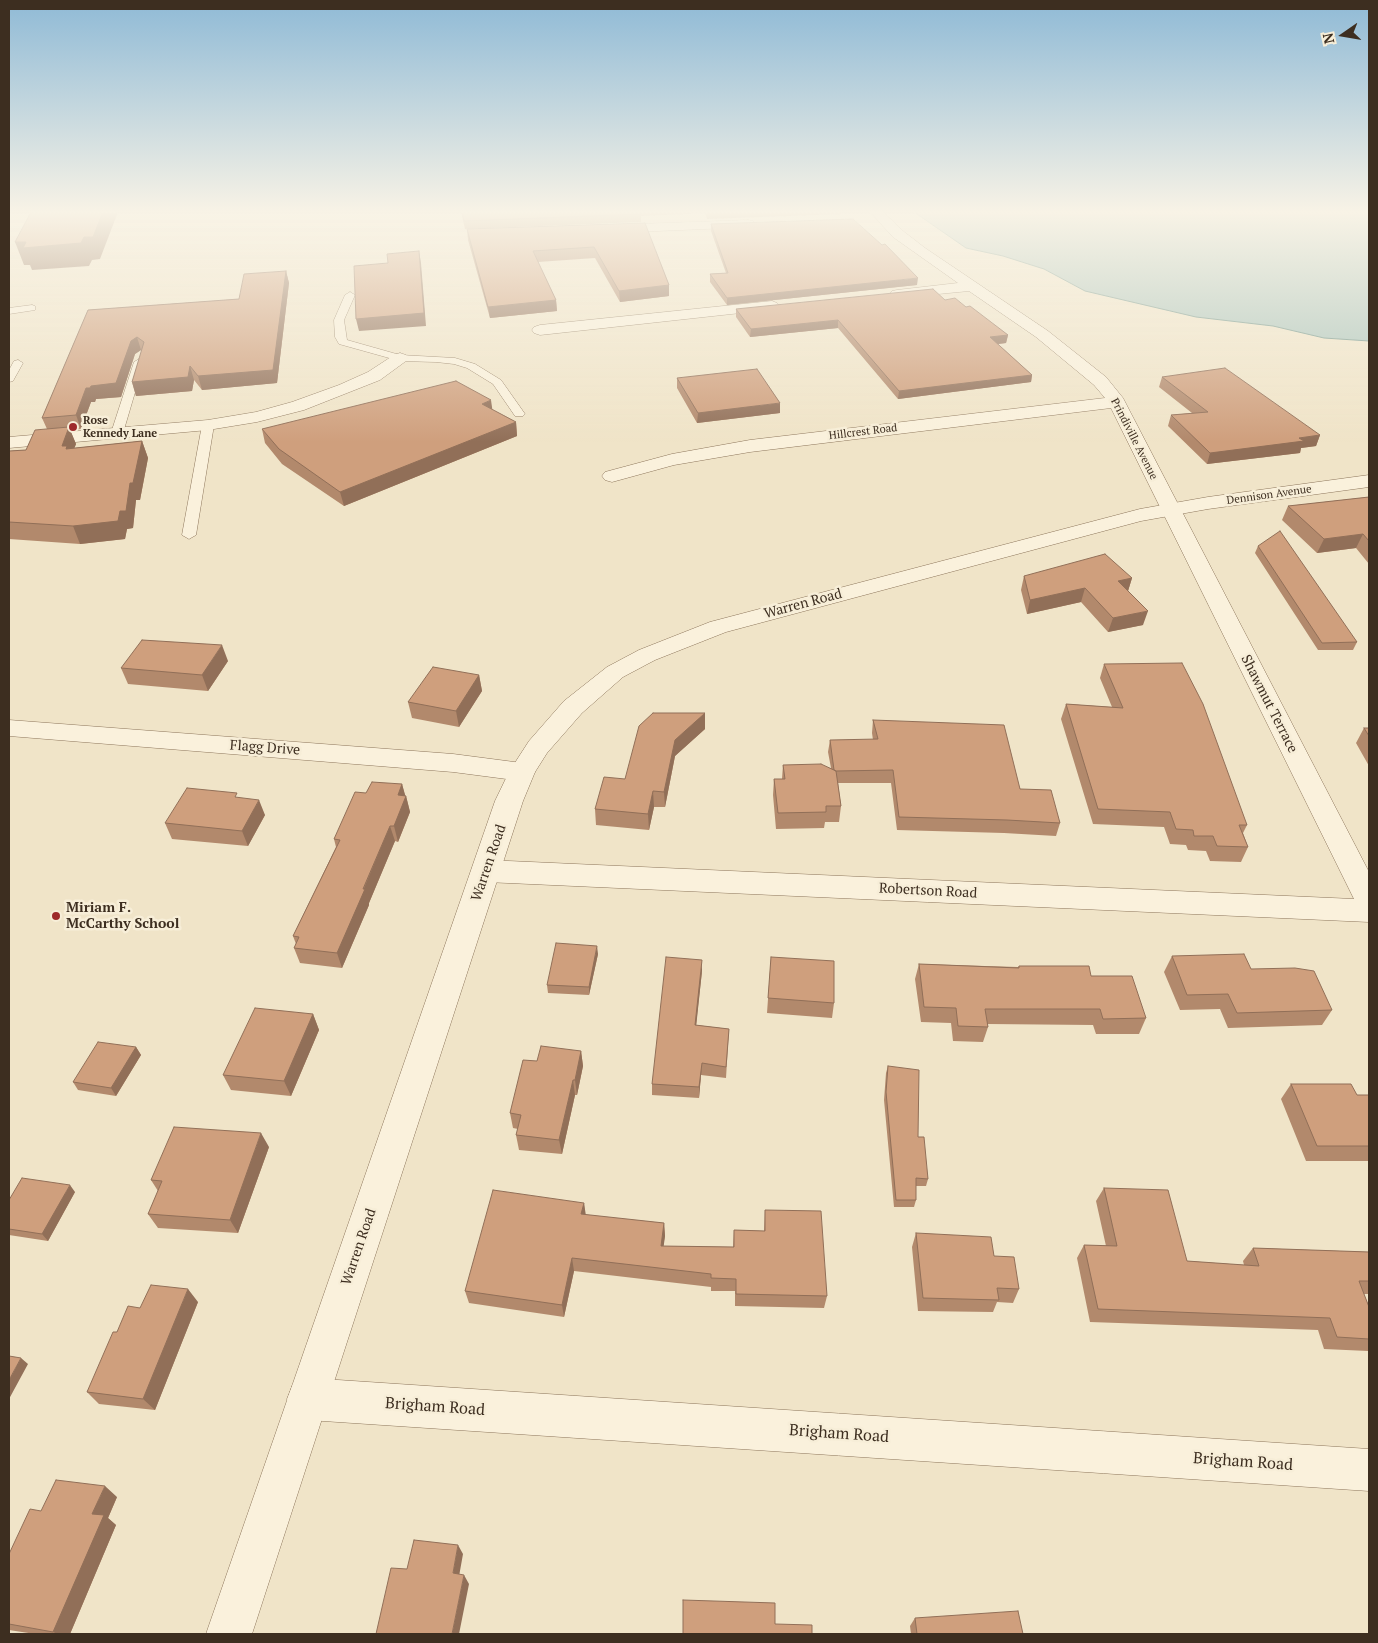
<!DOCTYPE html>
<html>
<head>
<meta charset="utf-8">
<style>
  body { margin:0 }
  #map { position:relative; width:1378px; height:1643px; overflow:hidden; background:#f0e4c8; font-family:"PT Serif",serif }
  canvas { display:block }
  .frame { position:absolute; inset:0; border:10px solid #3d2e20; pointer-events:none }
  .north { position:absolute; left:1318px; top:10px; width:50px; height:50px; -webkit-text-stroke:4px #f7eed8; paint-order:stroke; rotate:257deg; font-size:14px; font-weight:700; line-height:20px; text-align:center; color:#3d2e20 }
  .north::after { content:''; display:block; margin:auto; width:18px; height:22px; background:#3d2e20; clip-path:polygon(50% 0,100% 100%,50% 72%,0 100%) }
</style>
</head>
<body>
<div id="map">
<canvas width="1378" height="1643"></canvas>
<div class="frame"></div>
<div class="north">N</div>
</div>
<script>
const c = document.querySelector('canvas').getContext('2d');
c.lineJoin = 'round';
function paint(path, color) {
  c.fillStyle = color;
  c.fill(path, 'evenodd');
}
function poly(rows) {
  const path = new Path2D();
  for (const r of rows) {
    path.moveTo(r[0], r[1]);
    for (let i = 2; i < r.length; i += 2) path.lineTo(r[i], r[i + 1]);
  }
  return path;
}
function trace(path, color, width, dash) {
  c.strokeStyle = color;
  c.lineWidth = width;
  c.lineCap = dash ? 'butt' : 'round';
  c.setLineDash(dash || []);
  c.stroke(path);
}
function drawText(font, color, halo, rows, align = 'center') {
  c.font = font + ' "PT Serif",serif';
  c.lineWidth = 5;
  c.setLineDash([]);
  c.textBaseline = 'middle';
  c.strokeStyle = halo;
  c.fillStyle = color;
  for (const [text, x, y, turn = 0] of rows) {
    c.save();
    c.translate(x, y);
    c.rotate((+turn || 0) * Math.PI / 180);
    c.textAlign = isNaN(turn) ? turn : align;
    if (halo) c.strokeText(text, 0, 0);
    c.fillText(text, 0, 0);
    c.restore();
  }
}
const water = poly([
  [914,212,1369,212,1369,341,1324,338,1273,326,1196,317,1085,291,1044,269,1003,256,966,248,914,212]
]);
const service = poly([
  [350,292,355,295,344,320,347,340,400,355,455,358,475,364,501,380,525,414,523,416,515,416,493,384,467,368,454,364,436,362,400,361,339,344,335,337,334,320,345,295,350,292],
  [32,305,35,306,35,310,9,314,9,308,32,305],
  [139,359,144,362,123,433,117,436,113,435,111,433,134,362,139,359],
  [18,360,23,363,13,381,9,382,9,370,14,361,18,360],
  [208,422,214,425,196,535,189,539,182,535,202,425,208,422]
]);
const minor = poly([
  [870,212,883,212,903,231,925,248,1048,331,1106,377,1123,398,1369,872,1369,922,486,882,476,878,472,871,476,864,486,860,1354,899,1111,408,750,452,674,465,612,482,605,480,602,476,605,472,672,454,750,440,1105,398,1094,385,1036,337,969,291,897,298,892,297,890,294,892,291,897,290,958,283,893,237,870,212],
  [748,220,753,221,755,224,753,227,609,233,602,229,609,225,748,220],
  [772,301,777,303,780,306,777,309,540,335,534,333,532,330,534,327,540,325,772,301],
  [400,353,406,355,408,358,406,361,380,380,304,410,257,422,208,430,9,448,9,437,208,420,256,412,292,402,339,385,368,372,394,355,400,353],
  [9,720,453,754,522,763,531,766,535,772,531,778,522,781,453,772,9,736,9,720],
  [308,1378,1369,1449,1369,1491,308,1420,293,1414,287,1399,293,1384,308,1378]
]);
const tertiary = poly([
  [1369,475,1369,487,1208,509,1141,521,726,632,655,660,623,677,582,713,547,753,535,772,523,801,252,1634,206,1634,495,801,509,772,529,741,564,701,607,667,639,650,710,622,1140,509,1208,497,1369,475]
]);
const wall = poly([
  [461,212,842,212,841,214,707,219,705,213,641,216,641,222,465,229],
  [645,223,669,285,669,296,620,302,595,258,538,262,556,300,557,311,490,318,468,240,467,229],
  [711,224,917,285,727,305,710,282,710,274,726,273,711,231],
  [286,271,289,283,277,383,202,390,194,380,192,391,136,396,132,382,142,351,141,350,135,354,121,397,96,399,95,402,91,402,81,429,70,430,76,444,74,448,142,441,148,458,140,500,136,500,133,528,127,529,125,539,80,544,9,539,9,451,26,450,47,429,42,418,88,310,239,299],
  [945,300,966,307,1008,335,1006,343,998,344,1032,375,1031,382,898,399,838,328,750,337,736,317,736,309],
  [1162,377,1320,435,1316,446,1301,448,1300,453,1207,464,1168,426,1171,415,1192,413,1159,387],
  [677,378,780,413,697,423,677,388],
  [492,409,516,422,517,436,344,506,282,464,265,443,262,429],
  [1369,497,1369,564,1356,548,1317,553,1282,520,1288,506],
  [1258,546,1357,642,1353,650,1318,650,1255,553],
  [1024,576,1132,578,1128,591,1143,625,1108,632,1081,602,1027,614,1021,590],
  [228,661,208,691,128,684,121,668],
  [1104,664,1247,825,1243,833,1248,847,1241,862,1210,861,1206,851,1188,850,1186,845,1170,844,1164,827,1093,824,1061,719,1066,704,1112,707,1100,678],
  [479,675,482,691,459,727,412,718,408,702],
  [705,713,705,729,675,756,665,807,654,807,649,830,596,825,595,809,625,779],
  [873,720,1020,789,1060,823,1056,836,1004,833,897,830,891,783,838,783,841,806,839,822,825,822,824,828,776,829,773,795,774,779,782,779,783,765,831,768,828,752,830,740,873,740,872,733],
  [1364,728,1369,728,1369,766,1356,743],
  [402,784,405,796,406,796,410,812,398,842,395,841,369,903,369,905,342,968,300,963,294,948,296,944,293,936,336,847,334,839,366,793],
  [239,798,265,815,248,846,172,839,165,823],
  [598,954,589,995,548,993,547,985],
  [1172,956,1251,969,1332,1010,1322,1025,1228,1028,1220,1009,1180,1010,1164,972],
  [771,957,834,1003,832,1018,767,1013],
  [919,964,1018,967,1019,966,1091,976,1146,1018,1139,1034,1096,1034,1093,1025,988,1024,988,1027,983,1042,953,1041,951,1023,921,1022,915,979],
  [702,971,696,1025,729,1029,726,1078,701,1075,699,1098,652,1095,652,1084],
  [313,1014,319,1030,291,1096,231,1090,223,1075],
  [136,1047,141,1055,116,1096,78,1090,73,1082],
  [581,1051,583,1066,577,1095,575,1095,562,1154,519,1150,516,1135,518,1129,513,1128,510,1113,537,1061],
  [888,1066,918,1137,928,1179,926,1186,916,1186,916,1200,914,1207,894,1207,884,1100,886,1073],
  [1291,1084,1357,1095,1369,1095,1369,1161,1306,1161,1281,1099],
  [269,1147,238,1233,158,1228,148,1214,158,1191,151,1180],
  [1104,1188,1187,1261,1244,1265,1243,1261,1253,1248,1369,1252,1369,1294,1364,1294,1369,1307,1369,1351,1368,1351,1324,1349,1318,1330,1090,1322,1077,1258,1084,1245,1106,1246,1096,1201],
  [75,1192,48,1241,9,1235,9,1200],
  [584,1203,585,1215,664,1223,665,1236,663,1246,733,1247,734,1230,764,1231,765,1210,827,1296,824,1308,735,1306,735,1291,711,1291,711,1287,574,1271,564,1317,469,1303,465,1291],
  [916,1233,994,1256,1019,1289,1013,1303,997,1302,993,1312,918,1311,912,1247],
  [198,1302,155,1410,99,1404,87,1392,117,1332,140,1308],
  [117,1497,108,1518,116,1525,70,1634,35,1634,9,1630,9,1554,41,1511],
  [915,1618,1023,1634,911,1634,910,1626]
]);
const shadedWall = poly([
  [103,212,118,212,100,259,92,260,89,266,32,270,30,265,24,265,15,242],
  [419,251,421,263,426,326,359,331,356,319],
  [286,271,289,283,277,383,202,390,198,376],
  [918,278,917,285,727,305,727,298],
  [669,285,669,296,620,302,619,291],
  [556,300,557,311,490,318,488,307],
  [838,320,838,328,750,337,751,329],
  [1008,335,1006,343,989,345,990,337],
  [137,337,141,350,135,354,121,397,96,399,95,402,91,402,81,429,76,415,86,388,91,386,131,341],
  [190,366,194,380,192,391,136,396,132,382],
  [1032,375,1031,382,898,399,899,391],
  [491,400,493,414,482,404],
  [780,403,780,413,697,423,698,413],
  [516,422,517,436,344,506,340,492],
  [69,427,76,444,71,457,62,446],
  [1320,435,1316,446,1301,448,1300,453,1207,464,1210,453,1299,438],
  [142,441,148,458,140,500,136,500,133,528,127,529,125,539,80,544,73,526,120,511,130,483],
  [1363,534,1356,548,1317,553,1324,539],
  [1132,578,1128,591,1118,581],
  [1085,588,1081,602,1027,614,1030,600],
  [1148,611,1143,625,1108,632,1113,618],
  [222,645,228,661,208,691,202,675],
  [479,675,482,691,459,727,456,711],
  [705,713,705,729,675,756,665,807,664,792,675,740],
  [402,784,406,798,406,796,410,812,398,842,394,826,398,795],
  [653,791,654,807,649,830,648,814],
  [259,800,265,815,248,846,242,831],
  [390,826,395,841,369,903,369,905,342,968,337,953],
  [597,946,598,954,589,995,589,987],
  [702,960,702,971,695,1037,695,1025],
  [313,1014,319,1030,291,1096,284,1081],
  [136,1047,141,1055,116,1096,111,1088],
  [581,1051,583,1066,577,1095,575,1080],
  [702,1063,701,1075,699,1098,699,1087],
  [573,1080,575,1095,562,1154,559,1140],
  [261,1133,269,1147,238,1233,230,1220],
  [70,1185,75,1192,48,1241,42,1234],
  [584,1203,586,1216,581,1214],
  [664,1223,665,1236,662,1259,661,1246],
  [572,1258,574,1271,564,1317,562,1305],
  [188,1289,198,1302,155,1410,143,1399],
  [21,1358,28,1364,9,1399,9,1380],
  [105,1486,117,1497,108,1518,116,1525,70,1634,58,1634,53,1632,92,1514],
  [458,1545,463,1554,458,1582,453,1573],
  [464,1575,469,1584,459,1634,452,1634]
]);
const building = poly([
  [31,212,103,212,93,237,84,237,81,243,23,248,26,242,15,242,31,212],
  [462,212,640,212,641,214,464,221,462,212],
  [853,219,882,245,885,244,918,278,727,298,710,274,728,273,711,224,853,219],
  [645,223,669,285,619,291,594,247,533,251,556,300,488,307,467,229,645,223],
  [419,251,424,313,356,319,354,266,388,263,387,254,419,251],
  [286,271,273,370,198,376,190,366,188,377,132,382,144,342,137,337,131,341,116,383,91,386,90,388,86,388,76,415,42,418,88,310,239,299,244,274,286,271],
  [933,289,945,300,955,298,966,307,970,306,1008,335,990,337,1032,375,899,391,838,320,751,329,736,309,933,289],
  [1225,368,1320,435,1299,438,1304,441,1210,453,1171,415,1208,412,1162,377,1225,368],
  [757,369,780,403,698,413,677,378,757,369],
  [456,381,491,400,482,404,516,422,340,492,279,449,262,429,456,381],
  [69,427,62,446,67,446,66,449,142,441,133,483,130,483,126,511,120,511,118,521,73,526,9,522,9,451,26,450,35,430,69,427],
  [1369,497,1369,541,1363,534,1324,539,1288,506,1369,497],
  [1280,531,1357,642,1322,643,1258,546,1280,531],
  [1105,554,1132,578,1118,581,1148,611,1113,618,1085,588,1030,600,1024,576,1105,554],
  [142,640,222,645,202,675,121,668,142,640],
  [1182,663,1203,704,1247,825,1239,825,1248,847,1217,846,1213,836,1194,836,1193,830,1176,829,1170,812,1098,809,1066,704,1123,708,1104,664,1182,663],
  [433,667,479,675,456,711,408,702,433,667],
  [653,713,705,713,675,740,664,792,653,791,648,814,595,809,604,777,625,779,639,726,653,713],
  [873,720,1004,725,1020,789,1051,790,1060,823,1007,820,899,817,893,770,836,771,834,770,830,740,878,739,873,720],
  [1364,728,1369,728,1369,736,1364,728],
  [821,764,836,771,841,806,826,806,826,812,778,813,774,779,785,779,783,765,821,764],
  [372,782,402,784,398,795,406,796,394,826,390,826,363,889,365,889,337,953,294,948,299,937,293,936,340,840,334,839,355,792,366,793,372,782],
  [187,788,237,793,235,797,259,800,242,831,165,823,187,788],
  [556,943,597,946,589,987,547,985,556,943],
  [1244,954,1251,969,1295,968,1314,971,1332,1010,1237,1013,1228,994,1187,995,1172,956,1244,954],
  [666,957,702,960,695,1025,729,1029,726,1067,702,1063,699,1087,652,1084,666,957],
  [771,957,834,961,834,1003,768,998,771,957],
  [919,964,1019,968,1019,966,1089,966,1091,976,1132,976,1146,1018,1103,1019,1100,1009,985,1009,988,1027,958,1026,956,1008,924,1007,919,964],
  [255,1008,313,1014,284,1081,223,1075,255,1008],
  [98,1042,136,1047,111,1088,73,1082,98,1042],
  [541,1046,581,1051,575,1080,573,1080,559,1140,516,1135,521,1115,510,1113,523,1060,537,1061,541,1046],
  [888,1066,919,1070,918,1137,924,1137,928,1179,916,1178,916,1200,896,1200,886,1092,888,1066],
  [1291,1084,1351,1084,1357,1095,1369,1095,1369,1146,1317,1146,1291,1084],
  [174,1127,261,1133,230,1220,148,1214,162,1181,151,1180,174,1127],
  [22,1178,70,1185,42,1234,9,1229,9,1200,22,1178],
  [1104,1188,1168,1190,1187,1261,1259,1266,1253,1248,1369,1252,1369,1281,1359,1281,1369,1307,1369,1339,1337,1337,1330,1318,1098,1309,1084,1245,1117,1246,1104,1188],
  [493,1190,584,1203,581,1214,664,1223,661,1246,734,1247,734,1230,765,1231,765,1210,821,1211,827,1296,736,1294,736,1279,711,1278,711,1274,572,1258,562,1305,465,1291,493,1190],
  [916,1233,991,1237,994,1256,1014,1257,1019,1289,997,1288,999,1300,923,1298,916,1233],
  [151,1285,188,1289,143,1399,87,1392,113,1332,117,1332,128,1306,140,1308,151,1285],
  [9,1356,21,1358,9,1380,9,1356],
  [56,1480,105,1486,92,1514,104,1515,53,1632,9,1624,9,1554,30,1509,41,1511,56,1480],
  [414,1540,458,1545,453,1573,464,1575,452,1634,376,1634,391,1568,407,1569,414,1540],
  [683,1600,775,1603,775,1624,812,1625,812,1634,683,1634,683,1600],
  [1018,1611,1023,1634,917,1634,915,1618,1018,1611]
]);
const markers = [
  [73,427,5,"#9e2a2b"],
  [56,916,5,"#9e2a2b"]
];
const farPoinames = [
  ["Rose",83,421],
  ["Kennedy Lane",83,434]
];
const farStreetnames = [
  ["Hillcrest Road",863,432,-7],
  ["Prindiville Avenue",1134,439,63],
  ["Dennison Avenue",1269,495,-8]
];
const streetNames = [
  ["Warren Road",803,604,-15],
  ["Shawmut Terrace",1269,704,63],
  ["Flagg Drive",265,748,4],
  ["Warren Road",489,863,-71],
  ["Robertson Road",928,891,3],
  ["Warren Road",359,1247,-71]
];
const poiNames = [
  ["Miriam F.",66,908],
  ["McCarthy School",66,924]
];
const nearStreetnames = [
  ["Brigham Road",435,1407,4],
  ["Brigham Road",839,1434,4],
  ["Brigham Road",1243,1462,4]
];
paint(water, '#a9c4bc');
trace(water, '#6f938a', 1);
trace(service, '#8d765c', 1);
trace(minor, '#8d765c', 1);
trace(tertiary, '#8d765c', 1);
paint(service, '#faf1dc');
paint(minor, '#faf1dc');
paint(tertiary, '#faf1dc');
paint(wall, '#b2896c');
paint(shadedWall, '#916f58');
paint(building, '#cf9f7d');
trace(building, '#916f58', 1);
const sky = c.createLinearGradient(0, 0, 0, 442);
sky.addColorStop(0, '#8fbad6');
sky.addColorStop(0.48, '#f8f3e6');
sky.addColorStop(1, '#f8f3e600');
c.fillStyle = sky;
c.fillRect(0, 0, 1378, 442);
for (const [x, y, r, color] of markers) {
  const dot = new Path2D();
  dot.arc(x, y, r, 0, 2 * Math.PI);
  c.fillStyle = color;
  c.fill(dot);
  trace(dot, '#f7eed8', 2);
}
drawText('bold 11px', '#3d2e20', '#f7eed8', farPoinames, 'left');
drawText('11px', '#3d2e20', '#f7eed8', farStreetnames);
drawText('14px', '#3d2e20', '#f7eed8', streetNames);
drawText('bold 14px', '#3d2e20', '#f7eed8', poiNames, 'left');
drawText('16px', '#3d2e20', '#f7eed8', nearStreetnames);
</script>
</body>
</html>
